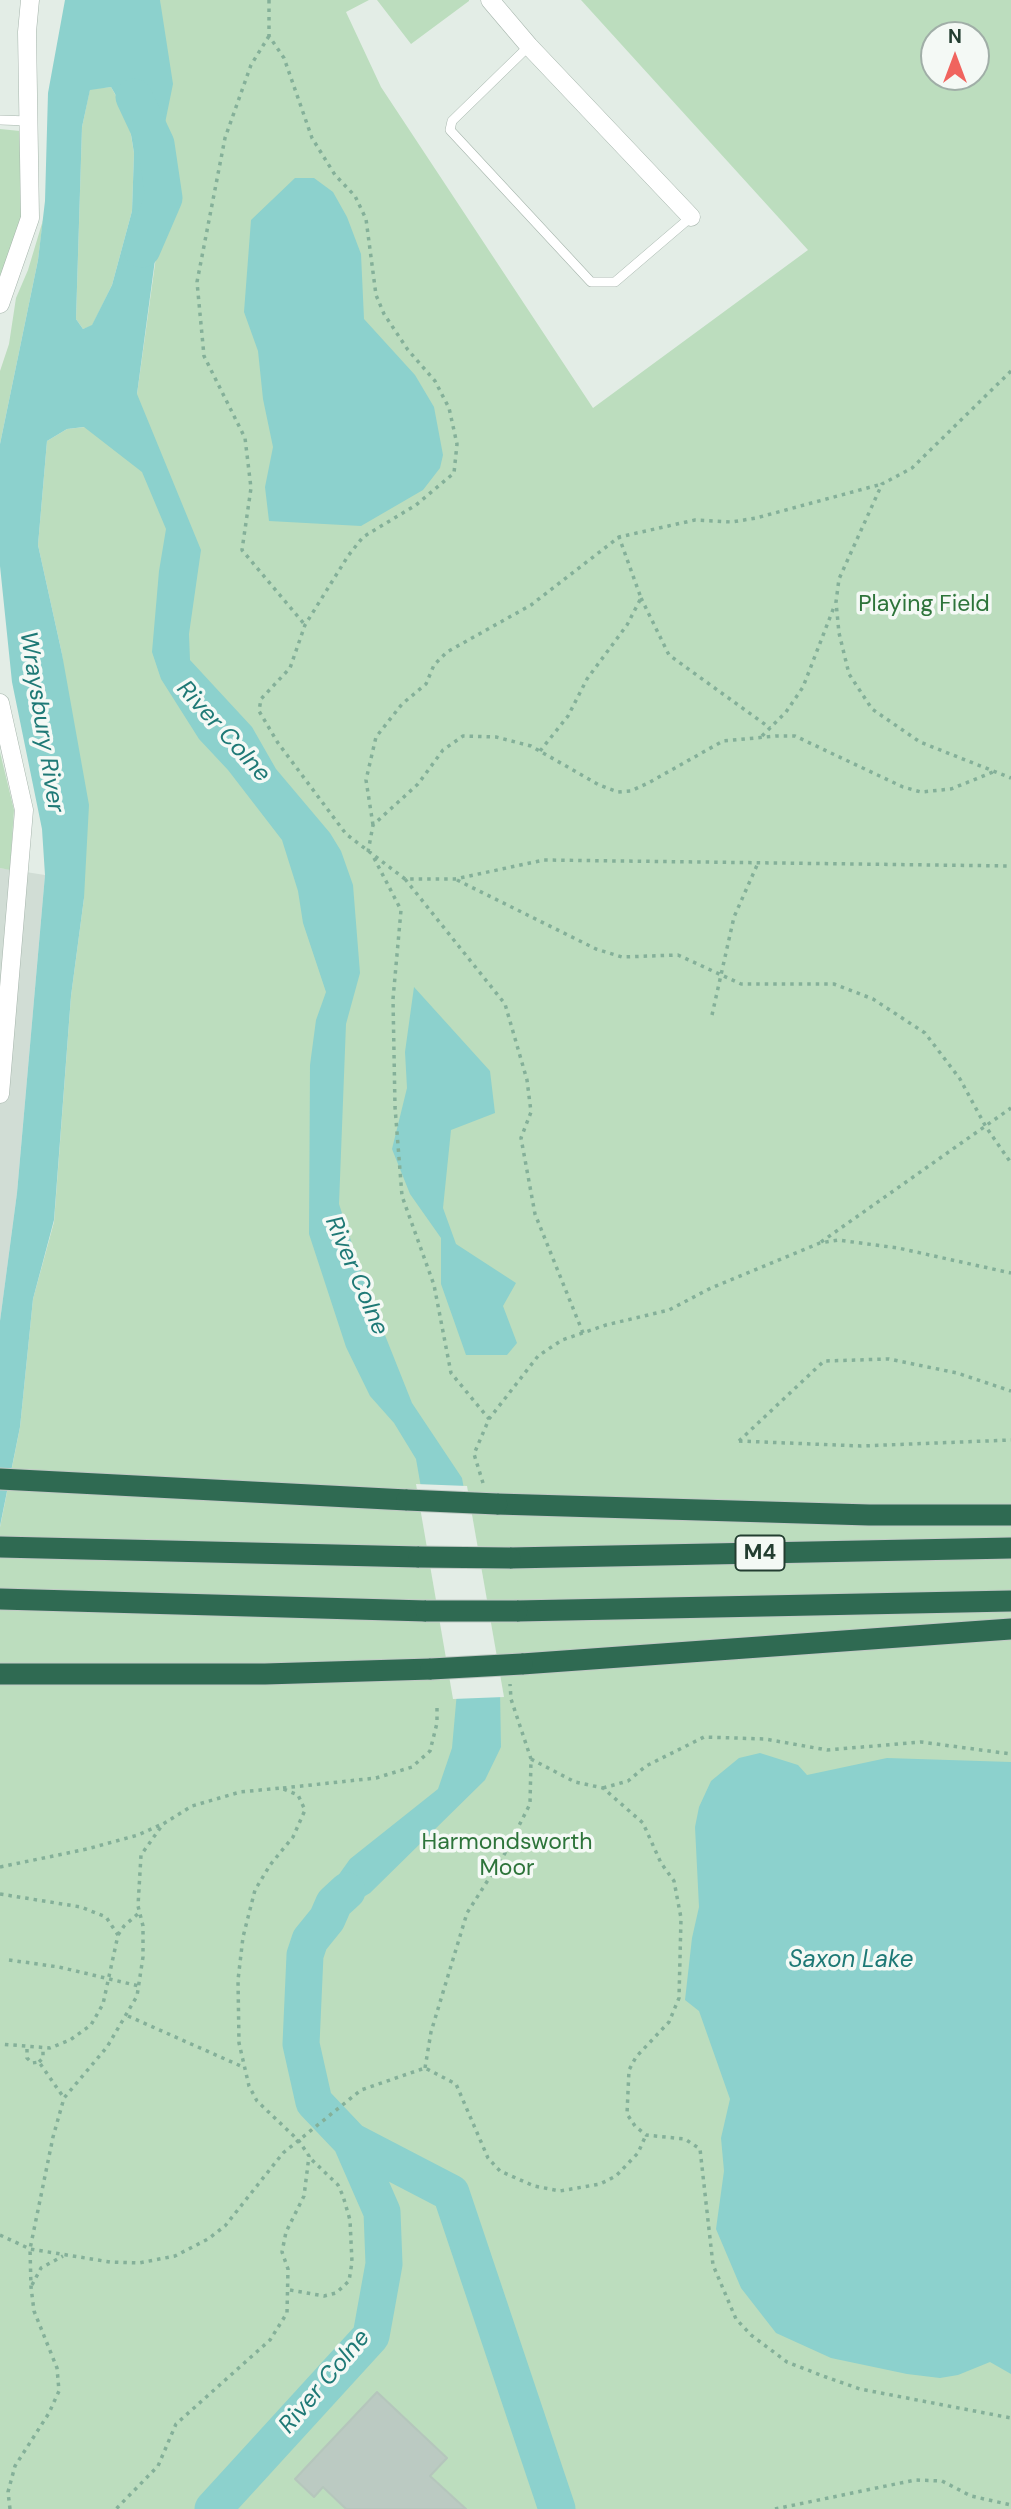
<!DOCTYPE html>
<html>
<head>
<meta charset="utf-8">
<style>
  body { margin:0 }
  #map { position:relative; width:1011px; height:2509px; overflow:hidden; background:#e3ede6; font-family:"DM Sans",sans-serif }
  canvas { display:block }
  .north { position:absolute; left:920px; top:21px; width:70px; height:70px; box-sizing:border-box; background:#f4f9f5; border:2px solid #a0aea7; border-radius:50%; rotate:0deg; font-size:19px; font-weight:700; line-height:28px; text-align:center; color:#233e31 }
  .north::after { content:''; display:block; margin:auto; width:24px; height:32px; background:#f0645e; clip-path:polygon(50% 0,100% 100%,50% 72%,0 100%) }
</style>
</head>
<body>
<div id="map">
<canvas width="1011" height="2509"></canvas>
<div class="north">N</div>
</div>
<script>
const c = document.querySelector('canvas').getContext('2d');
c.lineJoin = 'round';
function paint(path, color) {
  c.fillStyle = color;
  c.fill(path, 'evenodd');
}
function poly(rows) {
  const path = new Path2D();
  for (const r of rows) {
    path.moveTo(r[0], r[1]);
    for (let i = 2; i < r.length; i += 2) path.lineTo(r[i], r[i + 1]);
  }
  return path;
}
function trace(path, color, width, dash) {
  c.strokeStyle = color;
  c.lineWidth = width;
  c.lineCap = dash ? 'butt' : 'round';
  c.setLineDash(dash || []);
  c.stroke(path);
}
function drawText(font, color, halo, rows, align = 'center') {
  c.font = font + ' "DM Sans",sans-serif';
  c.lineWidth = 7;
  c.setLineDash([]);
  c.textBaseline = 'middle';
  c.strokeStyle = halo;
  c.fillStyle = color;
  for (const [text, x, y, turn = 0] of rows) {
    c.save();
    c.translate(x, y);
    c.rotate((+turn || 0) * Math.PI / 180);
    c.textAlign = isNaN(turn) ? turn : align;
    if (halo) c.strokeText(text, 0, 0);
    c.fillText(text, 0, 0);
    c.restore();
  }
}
const built = poly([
  [0,868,45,875,17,1193,0,1321]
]);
const green = poly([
  [160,0,369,0,346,12,381,87,593,408,808,250,581,0,1011,0,1011,2509,0,2509,0,1527,20,1427,33,1299,54,1222,71,996,84,898,62,654,38,545,47,441,67,429,85,427,137,394,164,199,156,144,164,128],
  [934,35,976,35,976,77,934,77],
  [377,0,469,0,469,1,411,44],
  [111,87,128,117,134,153,132,211,112,285,92,326,83,329,76,319,82,127,90,89],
  [0,129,20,131,22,218,0,277],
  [43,220,38,260,0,444,0,371,9,344,16,298,28,270],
  [0,752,14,810,10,870,0,868]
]);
const water = poly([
  [65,0,160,0,173,84,164,128,156,144,163,200,137,394,201,550,189,634,190,660,252,727,276,769,330,833,341,851,353,885,360,973,346,1024,339,1204,367,1290,412,1403,462,1478,500,1690,501,1747,485,1780,370,1893,342,1910,319,1930,320,1901,350,1859,438,1789,452,1748,457,1692,416,1459,394,1423,370,1396,346,1347,309,1234,310,1065,316,1020,326,992,303,923,298,891,282,840,228,770,199,739,161,679,152,652,159,571,166,529,142,472,84,427,67,429,47,441,38,545,62,654,89,805,84,898,71,996,54,1220,33,1299,20,1427,0,1526,0,1321,17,1193,45,875,42,829,12,682,0,566,0,444,38,260,45,201,48,93],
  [111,87,128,116,134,153,132,211,112,285,92,325,83,329,76,319,82,127,90,90],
  [295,178,314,178,333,192,347,217,361,254,364,319,415,375,434,407,443,455,440,468,423,490,361,526,269,521,265,487,273,447,263,399,258,351,244,312,251,220],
  [414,987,490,1071,495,1113,451,1130,443,1208,456,1244,516,1283,503,1306,517,1343,507,1355,466,1355,441,1284,441,1238,410,1194,392,1149,407,1088,405,1052],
  [760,1753,798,1765,807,1775,887,1758,1011,1762,1011,2374,990,2362,958,2375,940,2378,907,2374,831,2358,776,2333,741,2288,716,2229,724,2171,721,2138,730,2099,699,2011,685,2000,692,1938,699,1907,695,1827,699,1807,711,1781,739,1758]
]);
const pier = poly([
  [416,1484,467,1486,504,1697,453,1699]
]);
const river = poly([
  [134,97,156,144,164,198,142,249],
  [351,2141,451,2193,557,2509],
  [213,2509,371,2336,384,2264,382,2212,351,2141,314,2102,301,2044,305,1955,310,1940,327,1919,334,1903,347,1891]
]);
const building = poly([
  [377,2392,447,2458,430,2476,466,2509,346,2509,323,2487,314,2497,295,2479,377,2392]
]);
const path = poly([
  [269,0,269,36,284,58,312,138,335,175,355,196,366,219,376,295,384,314,408,350,435,381,449,408,457,444,454,473,416,505,363,537,348,556,305,625,290,668,261,699,259,711,278,743,346,834,405,879,455,879,544,860,1011,866],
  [269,36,251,65,225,138,197,282,204,356,245,438,251,488,242,550,305,625],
  [1011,371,912,468,882,484,839,579,836,602,839,633,849,674,872,709,920,742,1011,778],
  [641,598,669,655,770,728],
  [762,736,786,712,803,687,834,607],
  [540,751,568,716,587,679,627,625,641,598,619,537],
  [373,825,366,780,376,737,402,704,426,684,434,665,447,652,531,605,619,537,695,520,732,522,756,518,882,484],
  [368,852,373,825,418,784,443,750,463,736,496,737,531,746,599,785,618,792,631,791,650,782,723,741,776,736,795,736,903,787,921,792,951,789,993,772],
  [374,858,401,910,393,999,395,1107,402,1196,434,1285,451,1373,489,1419],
  [405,879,505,1004,527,1080,531,1112,521,1138,535,1214,583,1333],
  [457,880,596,949,622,957,678,955,741,984,834,984,873,999,925,1033,960,1079,986,1127,1011,1163],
  [712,1015,734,917,758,863],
  [821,1242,1011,1108],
  [739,1441,824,1361,889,1359,957,1373,1011,1391],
  [739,1441,861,1446,1011,1440],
  [483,1483,474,1454,489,1419,538,1356,562,1340,606,1325,669,1310,711,1288,820,1243,838,1240,898,1248,1011,1273],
  [531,1759,575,1782,603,1788,643,1823,661,1863,674,1881,681,1918,679,1998,669,2022,636,2057,629,2070,627,2114,635,2126,646,2135,685,2139,700,2149,713,2265,736,2319,751,2335,787,2362,823,2376,860,2389,1011,2418],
  [283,1788,376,1778,412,1767,430,1751,437,1723,437,1703],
  [603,1788,628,1781,646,1766,704,1737,765,1739,827,1750,921,1742,1011,1754],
  [0,1867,87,1849,138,1835,160,1825],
  [0,1894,81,1907,106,1917,118,1935,103,2004,91,2025,70,2040,50,2048,0,2044],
  [118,1935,124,1926,140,1912],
  [9,1960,59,1967,139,1986],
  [128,2016,243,2067],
  [27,2049,27,2058,32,2063,39,2062,64,2098],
  [39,2062,43,2058,43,2049],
  [425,2068,431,2032,467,1913,504,1855,530,1804,531,1759,511,1699,510,1684],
  [0,2235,30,2249,110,2262,139,2263,175,2256,208,2239,225,2226,283,2153,361,2090,425,2068,456,2084,488,2158,500,2171,534,2186,560,2191,600,2184,616,2176,638,2153,646,2135],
  [32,2285,41,2268,63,2256],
  [290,2290,324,2296,336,2293,349,2281,352,2262,350,2220,343,2196,338,2185,310,2158],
  [10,2509,8,2492,15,2466,49,2413,59,2391,57,2368,34,2311,31,2287,30,2249,53,2137,64,2098,107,2047,137,1996,143,1957,143,1926,138,1906,141,1855,163,1824,192,1806,240,1792,281,1788,298,1795,305,1810,293,1837,270,1865,255,1890,243,1937,238,1980,239,2043,249,2086,257,2101,299,2141,309,2156,304,2196,286,2232,282,2252,288,2269,287,2313,270,2340,176,2424,158,2466,116,2509],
  [775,2509,915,2480,942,2481,971,2496,1011,2505]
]);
const service = poly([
  [529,46,452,121,450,130,591,282,615,282,691,217],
  [0,120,29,121]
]);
const minor = poly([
  [490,0,529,46,691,217],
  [0,304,30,218,27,32,30,0],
  [0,703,24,810,0,1094]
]);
const motorway = poly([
  [0,1479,407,1500],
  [497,1504,869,1515,1011,1515],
  [0,1547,419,1557],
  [510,1558,1011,1548],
  [0,1599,426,1611],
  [517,1611,1011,1601],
  [522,1664,1011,1629],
  [0,1674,265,1674,431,1669]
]);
const motorwayBridge = poly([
  [407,1500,497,1504],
  [419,1557,510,1558],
  [426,1611,517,1611],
  [431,1669,522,1664]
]);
const shields = [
  [760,1553,49]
];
const shieldNames = [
  ["M4",760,1553]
];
const parkNames = [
  ["Playing Field",924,605],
  ["Harmondsworth",507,1843],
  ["Moor",507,1869]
];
const waterNames = [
  ["Wraysbury River",41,722,81],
  ["River Colne",223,732,48],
  ["River Colne",356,1276,67],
  ["Saxon Lake",851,1961],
  ["River Colne",325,2382,-50]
];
paint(built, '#d1ddd5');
paint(green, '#bcddbe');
paint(water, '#8cd1cd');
paint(pier, '#e3ede6');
trace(river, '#8cd1cd', 37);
paint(building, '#bbcac2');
trace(building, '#b5c6bc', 2);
trace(service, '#a6b5ac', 10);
trace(minor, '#a6b5ac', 19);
trace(motorway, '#c1c9c5', 23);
trace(path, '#84b099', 3.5, [3.5, 5]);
trace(service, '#fff', 9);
trace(minor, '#fff', 18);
trace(motorway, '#2f6a52', 21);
trace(motorwayBridge, '#c1c9c5', 23, []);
trace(motorwayBridge, '#2f6a52', 21);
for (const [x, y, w] of shields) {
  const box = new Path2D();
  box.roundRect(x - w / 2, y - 17.5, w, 35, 5);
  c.fillStyle = '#f4f9f5';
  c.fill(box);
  trace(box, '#233e31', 2);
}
drawText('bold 21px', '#233e31', null, shieldNames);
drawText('23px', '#2d743a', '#f4f9f5', parkNames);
drawText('italic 24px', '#1e7976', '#f4f9f5', waterNames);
</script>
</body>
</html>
